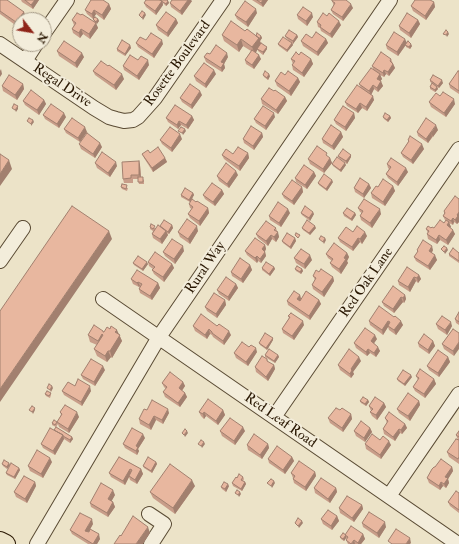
<!DOCTYPE html>
<html>
<head>
<meta charset="utf-8">
<style>
  body { margin:0 }
  #map { position:relative; width:459px; height:544px; overflow:hidden; background:#ece3c8; font-family:"IM FELL Double Pica",serif }
  canvas { display:block }
  .north { position:absolute; left:12px; top:12px; width:40px; height:40px; box-sizing:border-box; background:#f3eddb; border:1px solid #a39885; border-radius:50%; rotate:121deg; font-size:11px; font-weight:700; line-height:16px; text-align:center; color:#2a1803 }
  .north::after { content:''; display:block; margin:auto; width:14px; height:18px; background:#8f2418; clip-path:polygon(50% 0,100% 100%,50% 72%,0 100%) }
</style>
</head>
<body>
<div id="map">
<canvas width="459" height="544"></canvas>
<div class="north">N</div>
</div>
<script>
const c = document.querySelector('canvas').getContext('2d');
c.lineJoin = 'round';
function poly(rows) {
  const path = new Path2D();
  for (const r of rows) {
    path.moveTo(r[0], r[1]);
    for (let i = 2; i < r.length; i += 2) path.lineTo(r[i], r[i + 1]);
  }
  return path;
}
function trace(path, color, width, dash) {
  c.strokeStyle = color;
  c.lineWidth = width;
  c.lineCap = dash ? 'butt' : 'round';
  c.setLineDash(dash || []);
  c.stroke(path);
}
function paint(path, color) {
  c.fillStyle = color;
  c.fill(path, 'evenodd');
}
function drawText(font, color, halo, rows, align = 'center') {
  c.font = font + ' "IM FELL Double Pica",serif';
  c.lineWidth = 4;
  c.setLineDash([]);
  c.textBaseline = 'middle';
  c.strokeStyle = halo;
  c.fillStyle = color;
  for (const [text, x, y, turn = 0] of rows) {
    c.save();
    c.translate(x, y);
    c.rotate((+turn || 0) * Math.PI / 180);
    c.textAlign = isNaN(turn) ? turn : align;
    if (halo) c.strokeText(text, 0, 0);
    c.fillText(text, 0, 0);
    c.restore();
  }
}
const minor = poly([
  [44,33,67,0],
  [0,44,94,108,109,117,116,119,124,121,133,120,138,117,155,98,223,0],
  [25,61,36,44],
  [0,261,23,228],
  [103,299,458,544],
  [274,417,459,149],
  [389,496,459,394],
  [149,514,164,524,151,544],
  [37,544,159,337,390,0]
]);
const major = poly([
  [0,541,6,544]
]);
const wall = poly([
  [0,0,24,12,25,16,23,20,20,20,20,24,18,27,0,14],
  [21,0,39,0,33,9,22,2],
  [252,0,268,0,263,7],
  [168,1,169,3,166,6,163,3,163,5,156,15,146,7,144,3],
  [192,1,182,15,171,7,170,3],
  [332,1,353,8,343,21,333,14,331,10,334,6],
  [434,2,435,7,426,20,413,11,411,6],
  [109,4,111,9,104,20,96,14,93,19,87,14,85,10],
  [257,13,248,27,237,19,235,15],
  [297,15,313,17,307,26,298,19],
  [93,19,98,19,99,21,96,24,98,28,90,39,83,34,80,38,73,33,72,29,74,25,72,20,94,22],
  [176,19,178,23,168,37,158,30,156,25],
  [418,20,420,24,411,38,400,30,399,26],
  [317,22,341,25,332,38,321,31,320,28,318,27],
  [245,31,256,36,261,36,262,38,260,41,261,43,267,49,263,55,258,51,258,49,255,53,261,59,254,69,246,64,245,60,251,51,243,46,239,52,224,41,222,35],
  [297,35,298,37,293,44,286,38,285,36],
  [312,38,326,39,328,43,318,56,303,46,301,41],
  [146,40,163,44,154,58,138,47,136,43],
  [292,43,293,45,287,52,279,46,278,44],
  [407,43,412,46,410,49,406,47,406,45,398,56,387,49,386,45],
  [130,45,131,48,125,56,117,51,117,49],
  [57,51,84,57,77,68,59,56],
  [210,54,228,57,224,64,225,68,222,72,206,62,204,57],
  [299,55,311,59,313,64,304,77,293,70,292,65,293,64,291,59],
  [391,59,395,68,389,76,386,74,384,77,380,75,382,79,380,81,383,86,378,92,374,89,371,95,374,100,367,111,362,108,358,113,347,106,345,102,361,88,359,84,373,69,372,66],
  [138,60,149,65,139,80,124,70,123,66],
  [93,71,124,79,116,90,95,75],
  [459,71,459,94,450,88,449,84],
  [216,74,206,88,196,81,194,76],
  [263,75,270,76,268,80,264,77],
  [285,75,298,78,300,82,291,96,277,86,275,81],
  [430,80,443,83,439,88,437,87,438,89,435,92,430,89,430,87,432,83,430,82],
  [23,84,24,89,17,100,3,91,2,86],
  [274,91,285,97,287,101,278,114,262,104,261,99],
  [202,95,192,109,182,102,180,98],
  [440,96,455,104,446,117,431,107,429,102],
  [44,100,46,104,39,115,25,105,23,101],
  [354,113,355,118,346,131,336,124,334,120],
  [43,115,66,117,59,128,45,119],
  [192,116,194,120,188,129,181,125,178,129,168,122,166,118],
  [390,116,391,118,388,122,384,119,383,117],
  [275,117,266,130,256,123,254,119],
  [64,129,87,132,80,142,66,133],
  [438,130,428,143,418,136,417,132],
  [341,132,343,137,334,150,323,143,322,139],
  [262,133,263,137,254,150,244,143,243,139],
  [182,139,172,152,162,144,160,140],
  [408,140,424,149,413,164,403,157,401,153,408,142],
  [79,144,102,147,95,158,81,149],
  [248,153,249,158,240,171,224,159,222,155,233,154],
  [142,154,165,158,167,162,153,172,144,158],
  [351,155,351,157,347,164,339,158,338,156],
  [330,158,332,163,324,173,310,164,308,159],
  [139,161,140,165,141,177,144,180,144,184,139,184,138,179,133,179,133,183,124,183,123,179],
  [95,163,117,166,110,177,97,168],
  [332,164,346,165,341,172,333,166],
  [387,164,408,172,398,186,388,178,386,174,389,169,388,168],
  [314,172,316,176,307,189,296,182,295,178],
  [238,175,229,188,219,181,217,176],
  [333,182,327,191,319,185,318,183],
  [369,184,371,188,364,198,355,192,354,188],
  [393,186,395,191,385,206,372,198,371,193,378,187],
  [121,187,128,188,127,191,122,189],
  [302,187,303,192,294,205,284,198,282,194],
  [222,190,224,194,215,206,205,199,203,195],
  [193,193,194,195,190,202,181,197,181,195],
  [459,199,459,222,457,224,454,222,453,225,449,223,451,227,450,227,455,234,448,245,440,240,437,244,428,239,427,234,428,233,426,229,431,228,434,228,444,223,446,221,445,220,443,216,444,214,444,211],
  [196,202,208,208,209,213,200,226,190,218,188,214,192,209,190,208,189,204],
  [358,208,381,214,372,228,361,220,360,216,362,213,360,212],
  [290,213,281,227,270,220,269,216],
  [301,213,314,214,310,221,302,215],
  [343,213,355,213,356,215,352,221,344,216],
  [172,225,173,228,169,234,167,233,168,235,162,244,153,238,152,234,153,231,150,229,150,227,156,228,160,226],
  [276,228,279,237,276,242,272,239,268,246,258,238,256,234],
  [302,228,316,228,310,235,303,230],
  [198,231,190,244,180,237,178,232],
  [353,232,367,236,362,244,360,242,353,251,340,242,338,238],
  [295,238,296,241,291,249,283,243,282,241],
  [265,245,266,249,265,252,266,256,261,263,258,261,257,263,247,255,245,251],
  [417,250,433,250,432,253,437,260,430,270,416,261,414,257,417,253],
  [184,251,175,264,165,256,163,252],
  [347,253,349,257,347,261,348,263,341,274,332,267,330,263,332,261,328,258,326,254],
  [459,253,459,263,449,256,449,254],
  [294,258,312,260,305,269,296,263],
  [148,262,172,264,174,268,164,282,154,274,152,270,153,269,149,266],
  [133,263,148,264,143,271,134,265],
  [250,265,252,270,243,283,232,276,231,272],
  [274,267,275,269,270,276,262,270,262,268],
  [295,269,302,269,303,271,301,274,296,271],
  [319,272,333,277,334,281,324,297,313,289,312,285,315,280,313,276],
  [419,275,421,279,418,283,416,281,410,292,399,285,398,281],
  [131,279,158,283,160,288,152,300,140,293,139,289,140,286,139,287,133,284],
  [236,284,238,288,229,301,219,294,217,290],
  [300,295,301,299,319,300,321,304,310,320,288,305,287,301],
  [405,295,406,299,404,303,403,302,394,313,384,306,382,302],
  [225,300,226,305,217,318,207,311,205,307],
  [459,313,459,325,456,323,455,319],
  [288,316,304,325,294,340,283,333,282,329,289,318],
  [394,317,403,325,396,335,389,330,388,327,383,335,370,325,369,321],
  [436,324,452,326,447,335,438,329],
  [193,326,231,335,224,345,213,337,212,335,210,334,207,339,195,331],
  [453,329,454,356,444,349,442,344],
  [103,331,104,332,119,334,122,341,112,358,111,357,107,362,97,356,94,349,97,345,90,342,88,335],
  [273,338,273,340,267,350,260,345,259,343],
  [377,339,374,343,380,351,376,357,370,353,367,356,356,348,354,343],
  [433,341,435,346,429,354,419,347,418,343],
  [257,352,248,366,236,358,234,353],
  [265,355,278,355,279,357,275,363,265,357],
  [448,357,450,362,439,377,429,370,427,366],
  [267,359,268,362,274,365,275,369,268,381,256,372,255,367],
  [361,361,353,372,354,374,351,378,340,370,338,365],
  [105,370,95,386,83,379,81,375],
  [416,376,434,379,436,384,425,398,415,391,413,387,418,380],
  [412,377,405,386,398,381,397,379],
  [183,382,185,386,182,391,185,393,187,397,180,407,165,397,163,392,166,389,164,387,162,383],
  [75,386,91,391,82,406,64,395,62,391],
  [51,393,51,395,50,398,46,396,45,394],
  [368,400,369,402,366,406,361,403,360,401],
  [419,401,420,405,410,421,399,413,397,409],
  [384,403,386,407,377,420,372,416,370,412,371,411,369,406],
  [147,410,169,413,163,424,156,420,151,430,140,424,139,419],
  [223,410,225,415,218,425,206,416,204,419,201,416,199,412],
  [340,410,351,414,352,419,343,432,330,423,328,418],
  [60,412,79,417,69,433,59,427,58,424,56,427,72,437,73,439,70,443,64,439,55,455,43,448,41,444,54,430,56,427,52,425,52,423,57,422,61,415],
  [385,418,405,424,407,428,402,434,400,433,395,441,384,434,383,429,387,423],
  [370,428,372,432,365,442,356,436,354,431],
  [220,431,245,431,235,445,222,436],
  [459,431,459,464,449,457,447,452,458,440,456,435],
  [145,438,138,449,139,451,137,455,125,448,123,444],
  [380,440,391,445,381,459,366,449,365,444],
  [268,444,269,448,262,459,248,450,247,445],
  [119,457,141,469,143,474,137,484,130,480,129,477,125,485,111,477,109,473],
  [292,457,294,461,285,474,269,463,268,459],
  [52,462,43,478,30,471,28,466],
  [156,462,157,464,152,473,144,468,143,466],
  [2,464,10,465,7,469,3,466],
  [435,467,452,467,453,471,448,479,449,483,446,488,443,486,440,490,429,483,427,478],
  [19,468,20,470,15,479,7,475,6,473],
  [315,472,316,476,306,491,294,483,293,479,293,478,291,473],
  [243,477,244,479,243,481,245,482,246,484,242,491,233,486,232,483,237,478],
  [35,482,36,486,27,503,16,497,14,492],
  [195,486,175,514,153,498,150,492],
  [229,486,226,492,222,489,221,487],
  [314,488,336,488,337,492,330,503,315,493],
  [459,493,459,513,450,506,448,502],
  [115,495,111,501,113,502,115,507,108,517,91,507,90,503],
  [362,505,363,509,354,522,340,513,339,508],
  [337,516,339,521,332,530,323,524,321,519],
  [362,523,386,527,379,538,363,527],
  [93,524,88,532,100,539,97,544,88,544,72,534,70,530],
  [363,534,365,539,361,544,348,544,346,540,347,539,346,538,344,541,341,539,340,537,346,535]
]);
const shadedWall = poly([
  [35,0,39,0,33,9,31,5],
  [188,0,191,0,192,1,182,15,180,11],
  [263,0,268,0,263,7,261,3],
  [162,1,163,5,156,15,155,11],
  [168,1,169,3,166,6,166,4],
  [434,2,435,7,426,20,425,16],
  [109,4,111,9,104,20,102,15],
  [351,4,353,8,343,21,342,17],
  [256,9,257,13,248,27,246,22],
  [94,10,96,14,93,19,92,14],
  [24,12,25,16,23,20,20,20,20,24,18,27,16,22],
  [145,13,146,15,143,20,142,18],
  [312,13,313,17,307,26,306,21],
  [98,19,99,21,97,24,96,22],
  [176,19,178,23,168,37,167,33],
  [418,20,420,24,411,38,409,33],
  [339,21,341,25,332,38,330,34],
  [96,23,98,28,90,39,89,34],
  [81,29,83,34,80,38,79,33],
  [448,32,449,34,447,37,446,35],
  [297,35,298,37,293,44,293,41],
  [261,36,262,38,260,41,261,44,255,54,252,47,259,38],
  [241,39,243,46,239,52,237,45],
  [326,39,328,43,318,56,317,52],
  [405,39,407,43,398,56,397,52],
  [162,40,163,44,154,58,152,54],
  [292,43,293,45,287,52,287,50],
  [411,44,412,46,410,49,409,47],
  [130,45,131,48,125,56,125,54],
  [267,47,267,49,263,55,263,52],
  [82,53,84,57,77,68,75,63],
  [227,53,228,57,224,64,225,68,222,72,221,68,221,62],
  [259,55,261,59,254,69,252,65],
  [311,59,313,64,304,77,302,73],
  [148,60,149,65,139,80,137,76],
  [393,64,395,68,389,76,388,72],
  [1,69,2,74,0,77,0,71],
  [214,70,216,74,206,88,205,84],
  [384,70,386,74,384,77,383,73],
  [122,74,124,79,116,90,114,85],
  [269,74,270,76,268,80,267,78],
  [380,74,382,79,379,83,377,79],
  [298,78,300,82,291,96,289,91],
  [442,80,443,83,439,88,438,86],
  [381,81,383,86,378,92,377,88],
  [23,84,24,89,17,100,15,95],
  [373,85,374,89,371,95,369,91],
  [437,87,438,89,435,92,435,90],
  [200,91,202,95,192,109,191,105],
  [373,96,374,100,367,111,366,107],
  [285,97,287,101,278,114,276,110],
  [454,99,455,104,446,117,444,113],
  [44,100,46,104,39,115,37,110],
  [360,103,362,108,358,113,356,109],
  [18,106,18,109,16,112,15,110],
  [64,113,66,117,59,128,57,124],
  [274,113,275,117,266,130,265,126],
  [354,113,355,118,346,131,345,127],
  [192,116,194,120,188,129,186,125],
  [390,116,391,118,388,122,387,120],
  [33,120,34,122,31,126,31,124],
  [179,121,181,125,178,129,177,125],
  [436,125,438,130,433,137,431,133],
  [85,127,87,132,80,142,78,138],
  [185,129,186,131,183,135,182,133],
  [341,132,343,137,334,150,332,146],
  [431,132,432,137,428,143,426,139],
  [262,133,263,137,254,150,253,146],
  [180,134,182,139,172,152,171,148],
  [100,143,102,147,95,158,93,154],
  [422,144,424,149,413,164,411,160],
  [248,153,249,158,240,171,239,166],
  [351,155,351,157,347,164,346,161],
  [165,158,167,162,153,172,152,168],
  [330,158,332,163,324,173,323,169],
  [9,160,12,169,0,186,0,174],
  [139,161,140,165,141,179,139,175],
  [116,162,117,166,110,177,108,173],
  [345,163,346,165,341,172,340,170],
  [406,168,408,172,398,186,397,182],
  [236,171,238,175,229,188,227,184],
  [314,172,316,176,307,189,305,185],
  [332,180,333,182,327,191,326,189],
  [369,184,371,188,364,198,363,194],
  [393,186,395,191,385,206,383,202],
  [302,187,303,192,294,205,292,201],
  [222,190,224,194,215,206,213,202],
  [193,193,194,195,190,202,189,200],
  [208,208,209,213,200,226,199,221],
  [288,209,290,213,281,227,279,223],
  [380,209,381,214,372,228,370,223],
  [313,212,314,214,310,221,309,218],
  [459,212,459,222,457,224,455,220,457,215],
  [355,213,356,215,352,221,351,219],
  [453,218,454,222,453,225,451,221],
  [449,222,451,227,448,230,447,225],
  [172,225,173,228,169,234,168,232],
  [197,226,198,231,190,244,188,239],
  [315,226,316,228,310,235,309,233],
  [453,230,455,234,448,245,446,240],
  [109,231,112,239,0,402,0,389],
  [166,231,168,235,162,244,160,239],
  [278,232,279,237,276,242,274,237],
  [365,232,367,236,362,244,360,239],
  [271,235,272,239,268,246,266,241],
  [439,235,440,240,437,244,436,240],
  [295,238,296,241,291,249,290,247],
  [325,238,326,240,324,244,323,242],
  [358,238,360,242,353,251,352,247],
  [265,245,266,249,263,254,262,249],
  [183,246,184,251,175,264,174,259],
  [432,246,433,250,430,255,429,251],
  [447,248,448,250,445,254,444,252],
  [265,252,266,256,261,263,260,259],
  [347,253,349,257,347,261,348,263,341,274,339,269,344,258],
  [310,255,312,260,305,269,304,264],
  [435,255,437,260,430,270,428,266],
  [257,256,258,261,257,263,255,258],
  [147,262,148,264,143,271,142,269],
  [172,264,174,268,164,282,163,277],
  [250,265,252,270,243,283,241,279],
  [274,267,275,269,270,276,269,274],
  [302,269,303,271,301,274,300,272],
  [419,275,421,279,418,283,417,278],
  [333,277,334,281,324,297,322,292],
  [414,277,416,281,410,292,408,287],
  [138,282,140,286,139,287,137,283],
  [158,283,160,288,152,300,150,296],
  [236,284,238,288,229,301,228,297],
  [300,295,301,299,299,303,297,299],
  [405,295,406,299,404,303,403,298],
  [401,297,403,302,394,313,393,309],
  [225,300,226,305,217,318,216,314],
  [319,300,321,304,310,320,309,316],
  [303,321,304,325,294,340,292,336],
  [388,321,390,325,388,326,388,327,383,335,382,330],
  [401,321,403,325,396,335,394,330],
  [451,322,452,326,447,335,445,330],
  [209,329,210,334,207,339,205,335],
  [117,330,122,341,112,358,110,351,115,332],
  [229,331,231,335,224,345,223,341],
  [102,334,104,340,100,347,98,341],
  [375,335,377,339,372,346,371,341],
  [273,338,273,340,267,350,266,348],
  [433,341,435,346,429,354,428,350],
  [459,342,459,349,454,356,453,351],
  [378,347,380,351,376,357,374,353],
  [256,348,257,352,248,366,246,362],
  [368,349,370,353,367,356,366,352],
  [108,351,111,357,107,362,105,356],
  [278,355,279,357,275,363,274,361],
  [359,357,361,361,353,372,354,374,351,378,350,374,351,369],
  [448,357,450,362,439,377,438,373],
  [274,365,275,369,268,381,266,377],
  [103,366,105,370,95,386,94,382],
  [411,375,412,377,405,386,404,384],
  [434,379,436,384,425,398,424,394],
  [183,382,185,386,180,393,179,388],
  [52,386,53,388,51,392,50,390],
  [90,386,91,391,82,406,81,402],
  [185,393,187,397,180,407,178,403],
  [368,400,369,402,366,406,365,404],
  [419,401,420,405,410,421,408,416],
  [384,403,386,407,377,420,376,415],
  [35,408,35,410,33,414,32,412],
  [168,409,169,413,163,424,162,420],
  [223,410,225,415,218,425,216,421],
  [77,412,79,417,69,433,68,429],
  [204,412,206,416,204,419,203,414],
  [351,414,352,419,343,432,342,428],
  [154,416,156,420,151,430,149,425],
  [405,424,407,428,402,434,401,430],
  [243,427,245,431,235,445,234,441],
  [370,428,372,432,365,442,364,438],
  [399,429,400,433,395,441,393,437],
  [187,431,188,433,185,437,184,435],
  [143,434,145,438,138,449,139,451,137,455,136,451,136,446],
  [63,435,64,439,55,455,53,451],
  [72,437,73,439,70,443,70,440],
  [389,441,391,445,381,459,380,455],
  [204,442,205,444,202,448,201,446],
  [268,444,269,448,262,459,260,455],
  [292,457,294,461,285,474,283,470],
  [50,458,52,462,43,478,41,474],
  [156,462,157,464,152,473,151,471],
  [9,463,10,465,7,469,7,467],
  [452,467,453,471,448,479,449,483,446,488,444,484,445,477],
  [19,468,20,470,15,479,14,477],
  [130,469,131,473,125,485,123,481],
  [141,469,143,474,137,484,135,480],
  [315,472,316,476,306,491,305,487],
  [192,480,195,486,175,514,173,508],
  [274,481,275,483,272,488,271,486],
  [35,482,36,486,27,503,25,499],
  [245,482,246,484,242,491,241,489],
  [441,482,443,486,440,490,439,486],
  [228,484,229,486,226,492,225,489],
  [336,488,337,492,330,503,328,499],
  [113,490,115,495,110,504,108,499],
  [240,492,241,494,239,497,238,495],
  [113,502,115,507,108,517,107,513],
  [362,505,363,509,354,522,352,518],
  [337,516,339,521,332,530,331,526],
  [92,519,93,524,87,535,85,531],
  [302,521,303,523,299,528,298,526],
  [385,522,386,527,379,538,377,533],
  [148,527,150,533,143,544,136,544],
  [99,534,100,539,97,544,93,544],
  [363,534,365,539,361,544,358,544,358,543],
  [346,535,346,538,344,541,343,539],
  [410,538,411,543,410,544,406,544],
  [354,540,355,544,352,544]
]);
const building = poly([
  [0,0,7,0,24,12,16,22,0,11,0,0],
  [25,0,35,0,31,5,25,0],
  [91,0,103,0,109,4,102,15,94,10,92,14,85,10,91,0],
  [146,0,160,0,162,1,155,11,144,3,146,0],
  [160,0,167,0,168,1,166,4,160,0],
  [172,0,188,0,180,11,170,3,172,0],
  [257,0,263,0,261,3,257,0],
  [332,0,346,0,351,4,342,17,331,10,335,3,332,1,332,0],
  [415,0,430,0,434,2,425,16,411,6,415,0],
  [245,1,256,9,246,22,235,15,245,1],
  [303,7,312,13,306,21,297,15,303,7],
  [142,11,145,13,142,18,139,15,142,11],
  [166,12,176,19,167,33,156,25,166,12],
  [77,13,81,15,82,14,96,23,89,34,81,29,79,33,72,29,76,23,72,20,77,13],
  [323,13,327,16,329,13,339,21,330,34,320,27,321,25,317,22,323,13],
  [407,13,418,20,409,33,399,26,407,13],
  [95,17,98,19,96,22,93,19,95,17],
  [231,21,245,31,247,29,259,38,252,47,241,39,237,45,222,35,231,21],
  [289,30,297,35,293,41,285,36,289,30],
  [446,30,448,32,446,35,443,34,446,30],
  [316,32,326,39,317,52,301,41,306,34,312,38,316,32],
  [394,32,405,39,397,52,386,45,394,32],
  [151,33,162,40,152,54,136,43,140,37,146,40,151,33],
  [257,33,261,36,259,39,259,38,256,36,257,33],
  [283,37,292,43,287,50,278,44,283,37],
  [122,40,130,45,125,54,117,49,122,40],
  [64,41,82,53,75,63,57,51,64,41],
  [408,41,411,44,409,47,405,45,408,41],
  [261,43,267,47,263,52,257,49,261,43],
  [216,45,227,53,221,62,224,63,221,68,204,57,207,53,210,54,216,45],
  [252,50,259,55,252,65,245,60,252,50],
  [296,52,299,55,301,52,311,59,302,73,292,65,295,61,291,59,296,52],
  [381,52,391,59,390,61,393,64,388,72,384,70,383,73,372,66,381,52],
  [130,55,138,60,141,56,148,60,137,76,123,66,130,55],
  [101,61,108,66,109,65,122,74,114,85,93,71,101,61],
  [204,63,214,70,205,84,194,76,204,63],
  [371,68,380,74,377,79,381,81,377,88,373,85,369,91,359,84,371,68],
  [265,71,269,74,267,78,263,75,265,71],
  [288,71,298,78,289,91,275,81,281,72,285,75,288,71],
  [458,71,459,71,459,91,449,84,458,71],
  [9,75,23,84,15,95,2,86,9,75],
  [433,75,442,80,438,86,430,80,433,75],
  [432,83,437,87,435,90,430,87,432,83],
  [190,84,200,91,191,105,180,98,190,84],
  [357,85,373,96,366,107,360,103,356,109,345,102,357,85],
  [269,88,274,91,275,90,285,97,276,110,261,99,269,88],
  [31,90,44,100,37,110,23,101,31,90],
  [443,92,454,99,444,113,429,102,436,93,440,96,443,92],
  [14,104,18,106,15,110,12,108,14,104],
  [51,104,64,113,57,124,43,115,51,104],
  [175,105,192,116,186,125,179,121,177,125,166,118,175,105],
  [263,106,274,113,265,126,254,119,263,106],
  [343,106,354,113,345,127,334,120,343,106],
  [385,113,390,116,387,120,383,117,385,113],
  [29,118,33,120,31,124,27,121,29,118],
  [72,118,85,127,78,138,64,129,72,118],
  [426,118,436,125,426,139,417,132,426,118],
  [331,125,341,132,332,146,322,139,331,125],
  [251,126,262,133,253,146,243,139,251,126],
  [170,127,180,134,171,148,160,140,170,127],
  [181,127,185,129,182,133,178,131,181,127],
  [87,133,100,143,93,154,79,144,87,133],
  [410,136,422,144,411,160,401,153,409,141,408,140,410,136],
  [317,146,327,153,326,155,330,158,323,169,308,159,317,146],
  [158,147,165,158,152,168,142,154,148,150,150,153,158,147],
  [238,147,248,153,239,166,222,155,226,149,233,154,238,147],
  [343,149,351,155,346,161,338,156,343,149],
  [102,152,116,162,108,173,95,163,102,152],
  [0,154,9,160,0,174,0,154],
  [337,157,345,163,340,170,332,164,337,157],
  [391,158,406,168,397,182,386,174,391,167,387,164,391,158],
  [139,161,139,175,131,175,131,178,123,179,122,162,139,161],
  [226,163,236,171,227,184,217,176,226,163],
  [304,165,314,172,305,185,295,178,304,165],
  [324,174,332,180,326,189,318,183,324,174],
  [138,177,143,177,143,182,138,182,138,177],
  [360,178,369,184,363,194,354,188,360,178],
  [383,179,393,186,383,202,371,193,376,186,378,187,383,179],
  [292,180,302,187,292,201,282,194,292,180],
  [212,183,222,190,213,202,203,195,212,183],
  [122,184,127,185,126,189,121,187,122,184],
  [185,188,193,193,189,200,181,195,185,188],
  [455,196,459,199,459,212,457,215,458,216,455,220,453,218,451,221,443,216,445,213,444,211,455,196],
  [192,199,196,202,197,201,208,208,199,221,188,214,193,207,189,204,192,199],
  [364,199,380,209,370,223,360,216,363,211,358,208,364,199],
  [278,202,288,209,279,223,269,216,278,202],
  [72,206,109,231,0,389,0,311,72,206],
  [305,206,313,212,309,218,301,213,305,206],
  [347,208,355,213,351,219,343,213,347,208],
  [187,219,197,226,188,239,178,232,187,219],
  [164,220,172,225,168,232,160,226,164,220],
  [307,220,315,226,309,233,302,228,307,220],
  [440,220,444,223,446,220,449,222,447,225,453,230,446,240,439,235,436,240,427,234,429,231,426,229,428,226,431,228,432,227,434,228,440,220],
  [266,221,276,228,274,230,278,232,274,237,271,235,266,241,256,234,266,221],
  [151,224,155,226,153,229,150,227,151,224],
  [158,225,166,231,160,239,152,234,158,225],
  [357,226,365,232,360,239,358,238,352,247,338,238,346,227,353,232,357,226],
  [287,233,295,238,290,247,282,241,287,233],
  [296,233,300,235,298,238,295,235,296,233],
  [321,236,325,238,323,242,319,239,321,236],
  [255,238,265,245,262,249,265,252,260,259,257,256,255,258,245,251,255,238],
  [172,239,183,246,174,259,163,252,172,239],
  [423,240,432,246,429,251,435,255,428,266,414,257,418,251,417,250,423,240],
  [334,243,347,253,344,258,346,259,339,269,330,263,333,259,326,254,334,243],
  [444,246,447,248,444,252,441,249,444,246],
  [453,248,459,253,459,261,449,254,453,248],
  [301,249,310,255,304,264,294,258,301,249],
  [155,252,172,264,163,277,152,270,155,267,148,262,155,252],
  [138,256,147,262,142,269,133,263,138,256],
  [240,258,250,265,241,279,231,272,240,258],
  [266,262,274,267,269,274,262,268,266,262],
  [297,266,302,269,300,272,295,269,297,266],
  [407,267,419,275,417,278,414,277,408,287,398,281,407,267],
  [321,269,333,277,322,292,312,285,316,278,313,276,316,270,319,272,321,269],
  [137,270,158,283,150,296,139,289,142,284,138,282,137,283,131,279,137,270],
  [226,277,236,284,228,297,217,290,226,277],
  [393,286,405,295,403,298,401,297,393,309,382,302,393,286],
  [294,291,300,295,297,299,300,301,306,291,319,300,309,316,287,301,294,291],
  [214,293,225,300,216,314,205,307,214,293],
  [379,306,394,317,395,316,401,321,394,330,388,326,390,322,388,321,382,330,369,321,379,306],
  [459,312,459,322,455,319,459,312],
  [291,313,303,321,292,336,282,329,290,317,288,316,291,313],
  [201,314,217,326,219,324,229,331,223,341,212,333,212,332,209,329,205,335,193,326,201,314],
  [442,316,451,322,445,330,436,324,442,316],
  [94,325,103,331,103,332,104,332,107,327,110,329,111,326,117,330,115,332,120,335,110,351,108,351,105,356,94,349,103,335,102,334,98,341,88,335,94,325],
  [365,328,375,335,371,341,378,347,374,353,368,349,366,352,354,343,365,328],
  [453,329,459,333,459,342,453,351,442,344,453,329],
  [265,333,273,338,266,348,259,343,265,333],
  [424,334,433,341,428,350,418,343,424,334],
  [242,342,249,347,251,345,256,348,246,362,234,353,242,342],
  [269,349,278,355,274,361,265,355,269,349],
  [349,349,359,357,351,369,352,370,350,374,338,365,349,349],
  [438,350,448,357,438,373,427,366,438,350],
  [262,356,267,359,267,361,274,365,266,377,255,367,262,356],
  [91,359,103,366,94,382,81,375,91,359],
  [420,369,434,379,424,394,413,387,419,378,416,376,420,369],
  [403,370,411,375,404,384,397,379,403,370],
  [170,372,183,382,179,388,185,393,178,403,163,392,167,387,162,383,170,372],
  [78,379,90,386,81,402,62,391,68,382,75,386,78,379],
  [49,384,52,386,50,390,47,388,49,384],
  [47,391,51,393,49,396,45,394,47,391],
  [408,393,419,401,408,416,397,409,408,393],
  [363,397,368,400,365,404,360,401,363,397],
  [375,397,384,403,376,415,370,412,373,409,369,406,375,397],
  [208,399,223,410,216,421,204,412,203,414,199,412,208,399],
  [152,400,168,409,162,420,154,416,149,425,139,419,144,409,147,410,152,400],
  [65,405,77,412,68,429,57,422,62,414,60,412,65,405],
  [32,406,35,408,32,412,29,410,32,406],
  [336,408,340,410,342,408,351,414,342,428,328,418,336,408],
  [389,412,405,424,401,430,399,429,393,437,383,429,388,421,385,418,389,412],
  [230,418,243,427,234,441,220,431,230,418],
  [54,420,57,422,55,425,52,423,54,420],
  [361,421,370,428,364,438,354,431,361,421],
  [56,427,72,437,70,440,63,436,63,435,54,430,56,427],
  [50,428,63,435,53,451,41,444,50,428],
  [132,428,143,434,136,446,138,447,136,451,123,444,132,428],
  [185,429,187,431,184,435,182,433,185,429],
  [459,431,459,437,456,435,459,431],
  [254,434,268,444,260,455,247,445,254,434],
  [372,434,380,440,383,436,389,441,380,455,365,444,372,434],
  [456,439,459,440,459,457,458,459,447,452,456,439],
  [201,440,204,442,201,446,198,444,201,440],
  [277,446,292,457,283,470,268,459,277,446],
  [37,450,50,458,41,474,28,466,37,450],
  [119,457,141,469,135,480,129,476,132,470,130,469,123,481,109,473,119,457],
  [148,457,156,462,151,471,143,466,148,457],
  [441,459,452,467,445,477,448,478,444,484,441,482,439,486,427,478,432,469,434,467,435,467,441,459],
  [4,460,9,463,7,467,2,464,4,460],
  [299,461,315,472,305,487,293,479,295,476,291,473,299,461],
  [11,463,19,468,14,477,6,473,11,463],
  [170,464,192,480,173,508,150,492,170,464],
  [239,474,243,477,241,480,245,482,241,489,232,483,236,477,237,478,239,474],
  [24,476,35,482,25,499,14,492,24,476],
  [321,478,336,488,328,499,314,488,321,478],
  [271,479,274,481,271,486,267,483,271,479],
  [224,482,228,484,225,489,221,487,224,482],
  [101,483,113,490,108,499,113,502,107,513,90,503,101,483],
  [237,490,240,492,238,495,235,493,237,490],
  [456,491,459,493,459,510,448,502,456,491],
  [347,496,362,505,352,518,339,508,347,496],
  [328,510,337,516,331,526,321,519,328,510],
  [369,512,385,522,377,533,362,523,369,512],
  [80,513,92,519,85,531,89,532,90,529,99,534,93,544,70,530,80,513],
  [133,516,148,527,136,544,114,544,120,535,121,536,133,516],
  [298,518,302,521,298,526,295,523,298,518],
  [351,526,363,534,358,543,354,540,351,544,346,540,348,537,345,535,351,526],
  [396,529,410,538,406,544,392,544,388,541,396,529],
  [343,533,346,535,343,539,340,537,343,533]
]);
const streetNames = [
  ["Rosette Boulevard",178,64,-54],
  ["Regal Drive",62,86,34],
  ["Rural Way",206,268,-56],
  ["Red Oak Lane",367,283,-55],
  ["Red Leaf Road",280,421,35]
];
trace(minor, '#5a4b34', 16);
trace(major, '#2a1803', 20);
trace(minor, '#f3eddb', 14);
trace(major, '#ece3c8', 18);
paint(wall, '#c89d89');
paint(shadedWall, '#a2806f');
paint(building, '#e8b79f');
trace(building, '#a2806f', 1);
drawText('14px', '#2a1803', '#f3eddb', streetNames);
</script>
</body>
</html>
